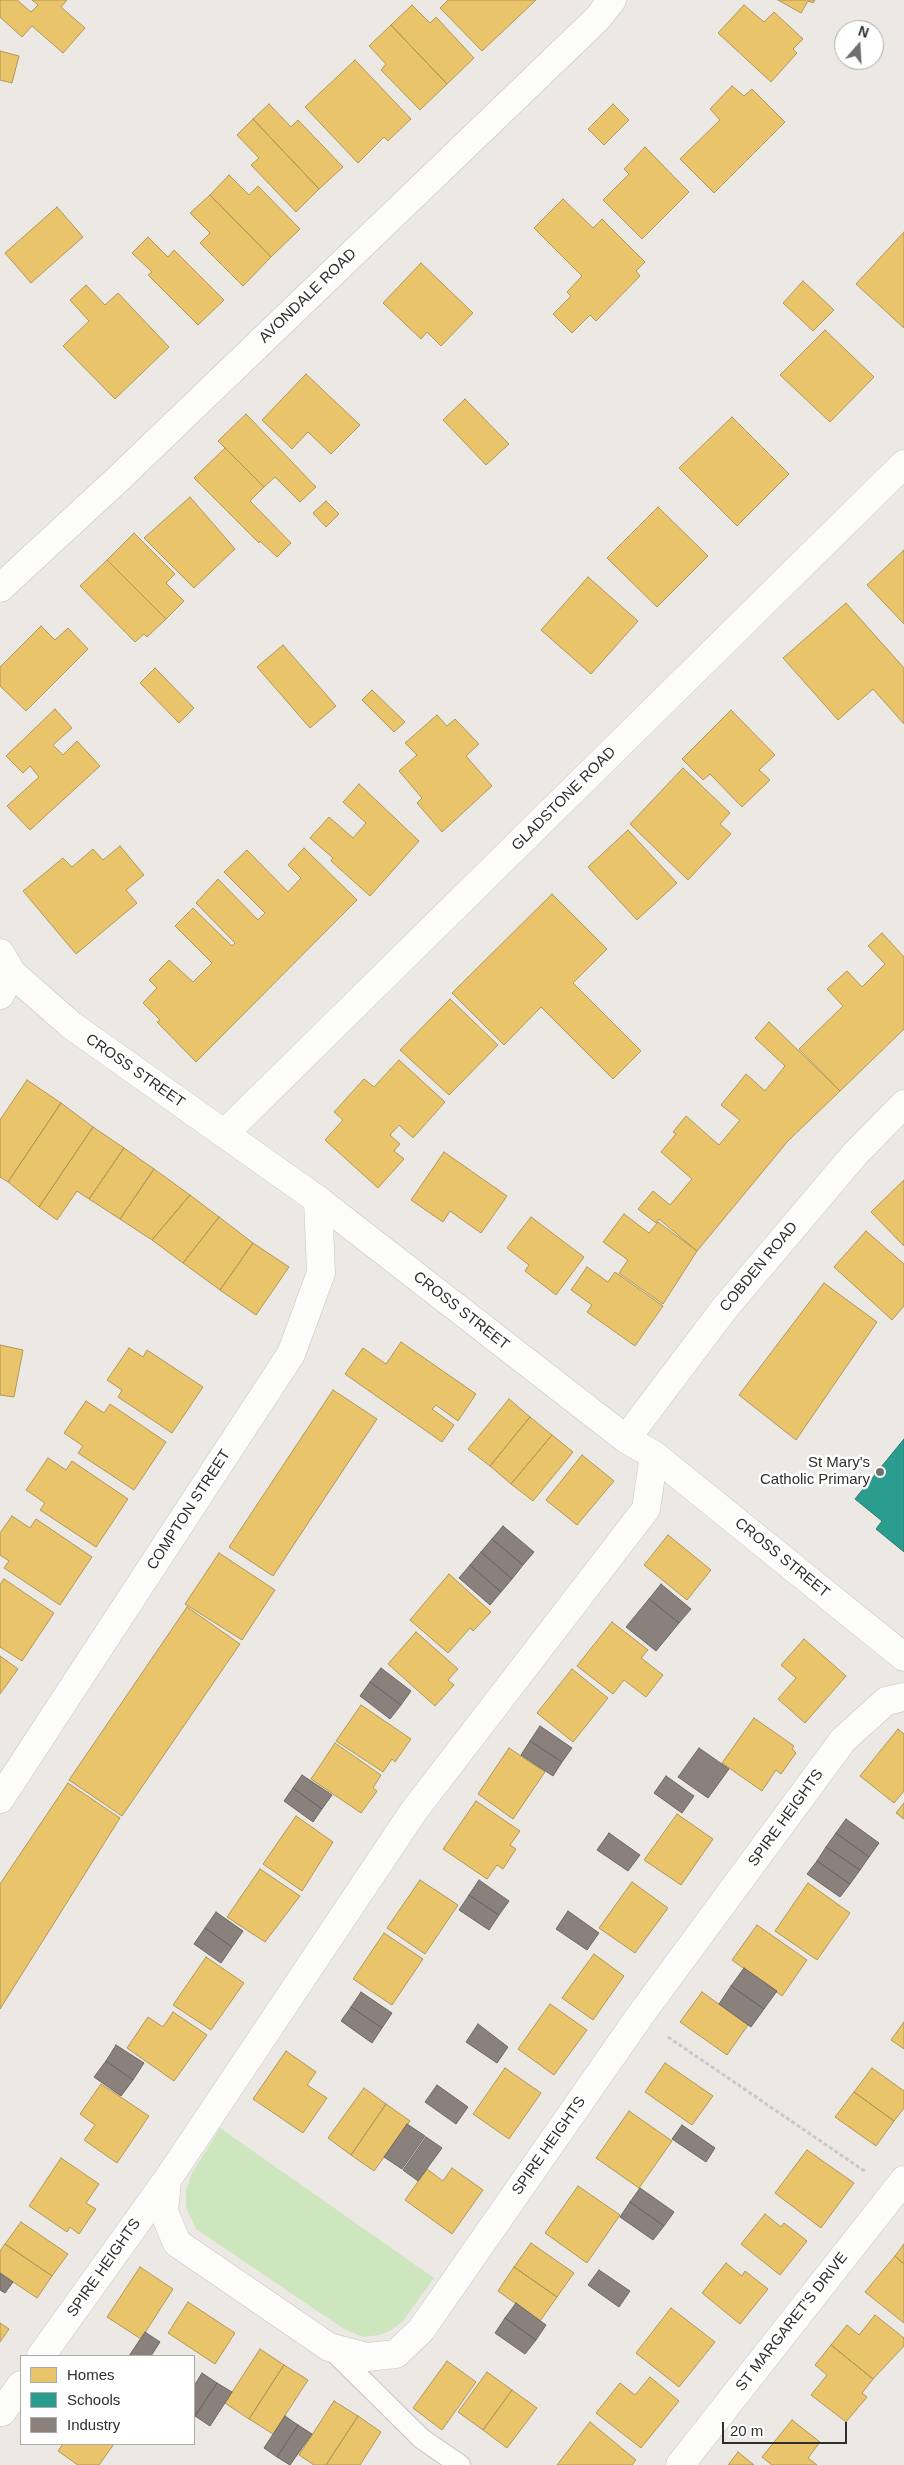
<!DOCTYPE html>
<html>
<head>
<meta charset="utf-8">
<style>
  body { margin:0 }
  #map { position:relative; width:904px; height:2465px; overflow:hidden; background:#ece8e4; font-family:Arial,sans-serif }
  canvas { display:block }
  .legend { position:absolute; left:20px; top:2355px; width:175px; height:90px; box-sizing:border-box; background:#fff; border:1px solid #ababab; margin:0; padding:6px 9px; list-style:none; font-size:15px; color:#2e2e2e }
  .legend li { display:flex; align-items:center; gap:10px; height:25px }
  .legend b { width:25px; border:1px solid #ababab }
  .north { position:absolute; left:834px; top:20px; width:50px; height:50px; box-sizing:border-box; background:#fff; border:1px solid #ababab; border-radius:50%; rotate:19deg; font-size:14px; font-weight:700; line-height:20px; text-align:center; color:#2e2e2e }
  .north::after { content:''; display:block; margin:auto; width:18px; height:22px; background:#706f6e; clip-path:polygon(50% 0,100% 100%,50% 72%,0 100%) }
  .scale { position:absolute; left:722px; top:2422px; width:125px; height:22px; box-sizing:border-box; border:2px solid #2e2e2e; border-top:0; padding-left:6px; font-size:15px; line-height:18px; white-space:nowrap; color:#2e2e2e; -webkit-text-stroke:4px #fff; paint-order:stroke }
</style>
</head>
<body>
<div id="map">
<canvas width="904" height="2465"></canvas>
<ul class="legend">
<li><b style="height:14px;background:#e9c46a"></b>Homes</li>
<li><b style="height:14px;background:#2a9d8f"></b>Schools</li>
<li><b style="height:14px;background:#8a817c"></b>Industry</li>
</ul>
<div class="north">N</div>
<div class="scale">20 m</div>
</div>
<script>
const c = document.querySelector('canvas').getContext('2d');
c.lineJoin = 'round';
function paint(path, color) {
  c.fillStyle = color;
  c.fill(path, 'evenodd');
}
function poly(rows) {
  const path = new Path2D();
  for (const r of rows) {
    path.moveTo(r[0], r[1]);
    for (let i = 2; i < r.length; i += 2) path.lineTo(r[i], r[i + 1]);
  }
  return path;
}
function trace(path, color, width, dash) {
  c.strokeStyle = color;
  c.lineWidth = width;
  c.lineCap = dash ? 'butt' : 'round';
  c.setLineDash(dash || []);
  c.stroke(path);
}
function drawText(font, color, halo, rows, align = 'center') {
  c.font = font + ' Arial,sans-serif';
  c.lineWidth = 5;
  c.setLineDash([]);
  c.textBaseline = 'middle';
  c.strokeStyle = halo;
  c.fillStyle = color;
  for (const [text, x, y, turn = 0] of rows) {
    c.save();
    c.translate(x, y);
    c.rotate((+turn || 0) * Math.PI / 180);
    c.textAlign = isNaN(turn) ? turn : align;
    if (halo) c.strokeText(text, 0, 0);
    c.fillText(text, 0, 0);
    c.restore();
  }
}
const green = poly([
  [220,2128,434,2278,403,2321,390,2331,379,2335,363,2337,344,2329,196,2229,186,2208,186,2190,192,2173]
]);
const homes = poly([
  [0,0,17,0,31,12,38,5,32,0,67,0,61,7,85,28,63,53,32,26,22,37,0,17,0,0],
  [448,0,536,0,482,51,440,8,448,0],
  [778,0,815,0,813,3,808,1,801,13,778,0],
  [412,5,430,23,436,17,474,58,447,84,391,25,412,5],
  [744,5,764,22,774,12,803,39,793,49,797,53,771,82,718,33,744,5],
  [391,25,447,84,420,110,381,70,386,64,369,46,391,25],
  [0,51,19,56,12,83,0,80,0,51],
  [355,60,411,119,388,141,384,137,358,163,305,107,355,60],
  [732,86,744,96,752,89,785,122,714,193,680,159,720,120,710,109,732,86],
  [269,104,291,127,298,120,343,167,319,189,253,119,269,104],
  [613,104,629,120,604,145,588,129,613,104],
  [253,119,319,189,296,212,251,165,259,158,237,135,253,119],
  [645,147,689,192,642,239,603,200,629,174,624,169,645,147],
  [229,175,249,195,258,186,300,229,271,257,210,195,229,175],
  [210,195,271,257,243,286,200,243,210,233,190,213,210,195],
  [563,199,593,228,602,219,645,262,636,271,640,276,596,321,590,315,572,333,553,314,571,296,567,292,582,276,534,228,563,199],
  [57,207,83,237,31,283,5,253,57,207],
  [904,232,904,328,856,284,904,232],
  [148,237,168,257,174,250,224,300,198,325,148,275,152,272,132,253,148,237],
  [421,263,473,313,441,346,427,332,421,339,383,303,421,263],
  [803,281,834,310,813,331,783,303,803,281],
  [86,285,105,305,118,293,169,347,115,399,63,346,89,321,70,300,86,285],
  [825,330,874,377,830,422,780,375,825,330],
  [306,374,360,425,331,454,308,432,292,449,262,420,306,374],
  [465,399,509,444,486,465,443,420,465,399],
  [246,414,316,487,300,502,275,477,264,487,218,441,246,414],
  [732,417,789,474,737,526,679,468,732,417],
  [225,448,264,487,250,501,291,543,277,557,260,541,259,543,194,478,225,448],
  [190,497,235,549,194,588,144,538,190,497],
  [326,501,339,514,326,527,313,513,326,501],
  [658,507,708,556,657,607,607,558,658,507],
  [134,533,175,574,166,583,184,601,166,619,107,560,134,533],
  [904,550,904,624,867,585,904,550],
  [107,560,166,619,147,637,144,634,135,642,80,586,107,560],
  [588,577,638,621,591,674,541,630,588,577],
  [846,603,904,668,904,724,873,689,838,720,783,658,846,603],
  [41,626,55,640,68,628,88,649,26,711,0,686,0,667,41,626],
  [283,645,336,706,310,728,257,667,283,645],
  [155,668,194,708,179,723,140,683,155,668],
  [372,690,405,722,394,732,362,700,372,690],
  [55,709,72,728,53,745,63,755,77,741,100,766,30,830,7,806,39,777,30,766,23,773,6,756,55,709],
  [731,710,775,755,759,770,770,780,742,807,710,774,703,780,682,759,731,710],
  [437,715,447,726,455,719,479,744,466,756,492,786,442,832,417,803,422,798,399,771,417,755,405,743,437,715],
  [683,768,730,813,720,824,731,834,688,880,630,824,683,768],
  [359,784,419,841,370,896,331,861,333,858,310,838,329,817,353,838,366,823,343,802,359,784],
  [628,830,677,883,637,920,588,867,628,830],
  [120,846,144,875,126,890,137,903,76,954,23,891,63,858,72,867,93,849,103,860,120,846],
  [304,848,357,900,196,1062,157,1022,160,1020,143,1003,157,988,149,980,169,960,193,982,212,963,175,926,193,908,232,946,235,943,196,903,218,879,258,920,265,913,224,872,247,850,288,892,301,878,288,865,304,848],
  [552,894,607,949,573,983,641,1051,613,1079,541,1007,504,1045,452,993,552,894],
  [882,933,904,957,904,1029,840,1091,799,1049,843,1006,827,989,847,971,862,987,885,964,868,946,882,933],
  [450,999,498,1045,449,1095,400,1050,450,999],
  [769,1022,840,1091,788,1141,697,1251,659,1219,656,1223,638,1209,653,1191,670,1205,692,1179,661,1152,676,1134,673,1132,686,1116,719,1145,740,1120,721,1105,746,1074,765,1091,785,1066,755,1038,769,1022],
  [399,1060,445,1102,413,1138,399,1125,390,1135,400,1144,394,1151,404,1159,378,1188,325,1140,343,1120,334,1112,364,1079,374,1087,399,1060],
  [27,1080,61,1103,8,1182,0,1177,0,1120,27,1080],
  [61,1103,93,1127,39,1207,8,1182,61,1103],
  [93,1127,124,1148,89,1199,77,1191,57,1220,39,1207,93,1127],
  [124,1148,154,1169,120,1219,89,1199,124,1148],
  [444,1152,507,1196,481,1233,450,1211,443,1222,411,1200,444,1152],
  [154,1169,190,1195,152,1240,120,1219,154,1169],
  [904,1180,904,1246,871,1212,904,1180],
  [190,1195,219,1217,183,1263,152,1240,190,1195],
  [624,1214,649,1233,658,1222,697,1251,663,1304,619,1273,628,1260,603,1242,624,1214],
  [219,1217,253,1243,220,1290,183,1263,219,1217],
  [531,1217,584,1257,556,1295,525,1271,529,1265,507,1248,531,1217],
  [866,1231,904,1264,904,1306,892,1320,834,1267,866,1231],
  [253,1243,289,1267,256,1315,220,1290,253,1243],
  [587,1267,608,1282,615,1272,663,1306,635,1346,587,1312,592,1305,571,1290,587,1267],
  [824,1283,877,1322,796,1440,739,1395,824,1283],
  [401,1342,476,1394,458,1421,436,1405,432,1409,454,1425,442,1442,345,1374,363,1348,386,1364,401,1342],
  [0,1345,23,1350,14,1397,0,1395,0,1345],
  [129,1348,143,1357,147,1350,203,1387,172,1433,118,1397,122,1390,107,1380,129,1348],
  [333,1390,377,1419,273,1576,229,1547,333,1390],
  [509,1399,530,1417,490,1466,468,1449,509,1399],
  [86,1401,104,1413,110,1404,166,1442,134,1490,78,1453,83,1446,64,1433,86,1401],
  [530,1417,552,1435,511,1484,490,1466,530,1417],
  [552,1435,573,1452,533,1501,511,1484,552,1435],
  [582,1455,614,1481,577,1525,546,1500,582,1455],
  [48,1458,66,1470,72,1461,128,1499,96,1547,40,1510,45,1503,26,1490,48,1458],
  [12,1516,30,1528,36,1519,92,1557,60,1605,4,1568,9,1561,0,1555,0,1533,12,1516],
  [668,1535,711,1570,687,1600,644,1565,668,1535],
  [219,1553,275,1590,242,1640,185,1604,219,1553],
  [449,1574,491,1612,473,1631,470,1628,448,1653,410,1620,449,1574],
  [4,1579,54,1613,22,1661,0,1647,0,1584,4,1579],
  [187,1607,240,1644,122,1816,69,1780,187,1607],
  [612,1622,648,1650,641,1658,663,1675,646,1697,624,1680,613,1694,577,1666,612,1622],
  [416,1632,458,1669,448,1680,454,1685,435,1706,388,1664,416,1632],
  [804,1639,846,1676,805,1723,778,1699,796,1678,781,1665,804,1639],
  [0,1656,18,1669,0,1694,0,1656],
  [572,1669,608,1698,573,1742,537,1713,572,1669],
  [361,1705,411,1739,395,1762,392,1759,383,1772,336,1741,361,1705],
  [754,1718,794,1746,792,1749,796,1753,781,1774,776,1770,762,1791,722,1763,754,1718],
  [898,1729,904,1734,904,1791,894,1803,860,1776,898,1729],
  [335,1743,381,1775,373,1788,377,1791,361,1813,311,1779,335,1743],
  [509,1748,545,1772,513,1819,478,1794,509,1748],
  [68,1783,120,1818,0,2009,0,1884,68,1783],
  [476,1801,520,1831,510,1845,516,1849,503,1869,497,1865,487,1879,443,1849,476,1801],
  [904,1803,904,1819,896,1813,904,1803],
  [677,1814,713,1839,681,1885,644,1860,677,1814],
  [296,1816,333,1842,302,1891,263,1864,296,1816],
  [260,1869,300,1896,265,1942,227,1917,260,1869],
  [420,1880,458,1905,425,1954,387,1928,420,1880],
  [632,1882,668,1908,635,1953,599,1928,632,1882],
  [808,1883,850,1913,817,1960,775,1931,808,1883],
  [757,1925,807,1960,782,1996,732,1960,757,1925],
  [384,1933,423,1959,392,2005,353,1979,384,1933],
  [594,1954,624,1976,593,2020,562,1998,594,1954],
  [206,1957,244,1983,211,2030,173,2005,206,1957],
  [702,1992,748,2025,727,2055,680,2022,702,1992],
  [550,2004,587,2030,554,2075,518,2049,550,2004],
  [173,2012,207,2035,174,2081,127,2048,148,2017,163,2027,173,2012],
  [904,2022,904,2049,891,2040,904,2022],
  [286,2051,316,2072,307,2085,327,2098,303,2133,253,2099,286,2051],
  [665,2063,713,2096,692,2125,645,2092,665,2063],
  [505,2068,541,2093,509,2139,473,2114,505,2068],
  [872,2068,904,2091,904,2108,894,2121,854,2092,872,2068],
  [101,2084,149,2116,117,2163,84,2140,95,2125,80,2114,101,2084],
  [364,2088,386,2104,351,2155,328,2138,364,2088],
  [854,2092,894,2121,876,2146,835,2117,854,2092],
  [386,2104,410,2121,374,2171,351,2155,386,2104],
  [629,2111,672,2141,639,2188,596,2158,629,2111],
  [807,2150,854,2183,821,2228,775,2193,807,2150],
  [61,2158,99,2184,86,2203,96,2209,79,2234,70,2227,67,2232,29,2206,61,2158],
  [452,2168,483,2190,452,2234,405,2200,427,2169,443,2181,452,2168],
  [578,2186,620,2215,587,2263,545,2233,578,2186],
  [765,2214,781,2227,784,2223,807,2241,780,2275,741,2244,765,2214],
  [21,2222,68,2254,52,2276,5,2244,21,2222],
  [531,2243,574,2273,557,2297,514,2267,531,2243],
  [5,2244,52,2276,37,2298,0,2273,0,2251,5,2244],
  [904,2244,904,2264,895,2256,904,2244],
  [895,2256,904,2264,904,2323,865,2292,895,2256],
  [726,2263,742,2276,745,2271,768,2289,740,2324,702,2293,726,2263],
  [140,2267,173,2289,141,2339,107,2317,140,2267],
  [514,2267,557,2297,540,2321,498,2291,514,2267],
  [188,2302,235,2333,215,2364,168,2333,188,2302],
  [671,2308,715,2342,679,2387,636,2353,671,2308],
  [875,2315,904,2338,904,2346,873,2379,831,2345,847,2325,859,2335,875,2315],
  [0,2323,9,2329,0,2342,0,2323],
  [831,2345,873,2379,862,2393,867,2397,846,2422,811,2395,827,2375,815,2365,831,2345],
  [260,2349,284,2365,249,2419,225,2403,260,2349],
  [447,2361,476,2382,442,2430,413,2408,447,2361],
  [284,2365,308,2380,273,2434,249,2419,284,2365],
  [487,2372,512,2390,483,2430,458,2412,487,2372],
  [650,2377,679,2401,641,2448,596,2413,620,2383,635,2395,650,2377],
  [512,2390,537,2408,507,2448,483,2430,512,2390],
  [334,2401,358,2416,326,2465,314,2465,299,2455,334,2401],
  [358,2416,381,2432,360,2465,326,2465,358,2416],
  [792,2420,820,2442,808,2458,817,2465,772,2465,762,2457,792,2420],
  [590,2422,636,2460,632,2465,557,2465,590,2422],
  [63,2444,114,2444,99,2465,78,2465,58,2451,63,2444],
  [738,2452,754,2465,728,2465,738,2452]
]);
const schools = poly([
  [904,1439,904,1552,876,1529,882,1521,855,1499,904,1439]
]);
const industry = poly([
  [503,1526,534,1552,523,1565,492,1539,503,1526],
  [492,1539,523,1565,512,1579,481,1552,492,1539],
  [481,1552,512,1579,501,1592,470,1565,481,1552],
  [470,1565,501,1592,490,1605,459,1578,470,1565],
  [661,1584,691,1609,679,1623,649,1599,661,1584],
  [649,1599,679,1623,656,1651,626,1627,649,1599],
  [381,1668,411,1691,401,1705,370,1682,381,1668],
  [370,1682,401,1705,390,1719,360,1696,370,1682],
  [540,1726,572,1748,562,1762,530,1741,540,1726],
  [530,1741,562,1762,553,1776,521,1755,530,1741],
  [699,1748,729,1769,708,1798,678,1777,699,1748],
  [302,1775,332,1795,322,1809,293,1788,302,1775],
  [666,1776,694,1796,682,1813,654,1793,666,1776],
  [293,1788,322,1809,313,1822,284,1801,293,1788],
  [846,1819,879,1843,869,1857,836,1833,846,1819],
  [609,1833,640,1855,628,1871,597,1850,609,1833],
  [836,1833,869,1857,860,1870,826,1847,836,1833],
  [826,1847,860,1870,850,1884,817,1861,826,1847],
  [817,1861,850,1884,840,1897,807,1874,817,1861],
  [479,1880,509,1901,499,1915,469,1895,479,1880],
  [469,1895,499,1915,489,1930,459,1910,469,1895],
  [568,1911,599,1933,587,1950,556,1929,568,1911],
  [216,1912,243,1931,232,1947,205,1928,216,1912],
  [205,1928,232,1947,221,1963,194,1944,205,1928],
  [744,1968,777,1991,764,2009,731,1986,744,1968],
  [731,1986,764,2009,751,2027,719,2004,731,1986],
  [361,1992,392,2013,382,2028,351,2007,361,1992],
  [351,2007,382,2028,372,2043,341,2021,351,2007],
  [478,2024,508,2047,497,2063,466,2042,478,2024],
  [116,2045,144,2063,133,2080,106,2061,116,2045],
  [106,2061,133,2080,121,2096,94,2077,106,2061],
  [437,2085,468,2107,456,2124,425,2102,437,2085],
  [407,2124,425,2136,402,2169,384,2157,407,2124],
  [682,2125,715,2148,706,2162,672,2139,682,2125],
  [426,2137,442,2148,418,2181,403,2170,426,2137],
  [640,2188,674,2212,664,2226,630,2202,640,2188],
  [630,2202,664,2226,653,2240,620,2217,630,2202],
  [599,2270,630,2291,619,2307,588,2285,599,2270],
  [0,2273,13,2282,5,2293,0,2290,0,2273],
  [516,2303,546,2325,536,2340,505,2318,516,2303],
  [505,2318,536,2340,525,2354,495,2333,505,2318],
  [145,2332,160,2342,151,2356,129,2356,145,2332],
  [202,2373,217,2383,195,2416,194,2386,202,2373],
  [217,2383,232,2392,210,2426,195,2416,217,2383],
  [285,2416,298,2425,277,2457,264,2448,285,2416],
  [298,2425,312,2434,290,2465,277,2457,298,2425]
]);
const path = poly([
  [668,2037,866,2172]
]);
const lane = poly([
  [329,2347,422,2439,460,2465]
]);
const street = poly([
  [0,588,117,480,598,18,612,0],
  [224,1134,904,464],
  [318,1200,626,1439,654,1455,904,1657],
  [626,1439,724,1309,855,1154,904,1104],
  [167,2180,164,2212,177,2243,329,2347,367,2357,396,2354,421,2330,639,2017,843,1740,886,1701,904,1697],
  [41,2356,167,2180,413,1812,646,1509,654,1455],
  [2,2412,21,2385],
  [680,2465,904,2180]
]);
const secondary = poly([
  [0,953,12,973,71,1025,318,1200,321,1273,291,1354,0,1799],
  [0,995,12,973]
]);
const markers = [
  [880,1472,5,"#706f6e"]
];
const streetNames = [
  ["AVONDALE ROAD",308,296,-44],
  ["GLADSTONE ROAD",564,799,-45],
  ["CROSS STREET",135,1071,35],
  ["COBDEN ROAD",759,1267,-50],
  ["CROSS STREET",461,1311,38],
  ["COMPTON STREET",189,1510,-57],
  ["CROSS STREET",782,1558,39],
  ["SPIRE HEIGHTS",786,1818,-54],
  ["SPIRE HEIGHTS",549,2146,-55],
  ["SPIRE HEIGHTS",104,2268,-55],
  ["ST MARGARET'S DRIVE",792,2322,-52]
];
const poiNames = [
  ["St Mary's",870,1463],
  ["Catholic Primary",870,1480]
];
paint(green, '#cee6be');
paint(homes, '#e9c46a');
trace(homes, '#b19758', 1);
paint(schools, '#2a9d8f');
trace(schools, '#2b7c72', 1);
paint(industry, '#8a817c');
trace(industry, '#6e6865', 1);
trace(lane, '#c5c4c5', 22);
trace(street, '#c5c4c5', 29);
trace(secondary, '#c5c4c5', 29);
trace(path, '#c9c9c8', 3, [4, 2.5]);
trace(lane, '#fcfcfb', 20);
trace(street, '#fcfcfb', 28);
trace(secondary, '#fcfcfb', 28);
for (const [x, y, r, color] of markers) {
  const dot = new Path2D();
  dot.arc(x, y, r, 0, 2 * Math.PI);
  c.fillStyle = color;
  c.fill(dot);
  trace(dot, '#fff', 2);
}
drawText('15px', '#2e2e2e', '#fff', streetNames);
drawText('15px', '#2e2e2e', '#fff', poiNames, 'right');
</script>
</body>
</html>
